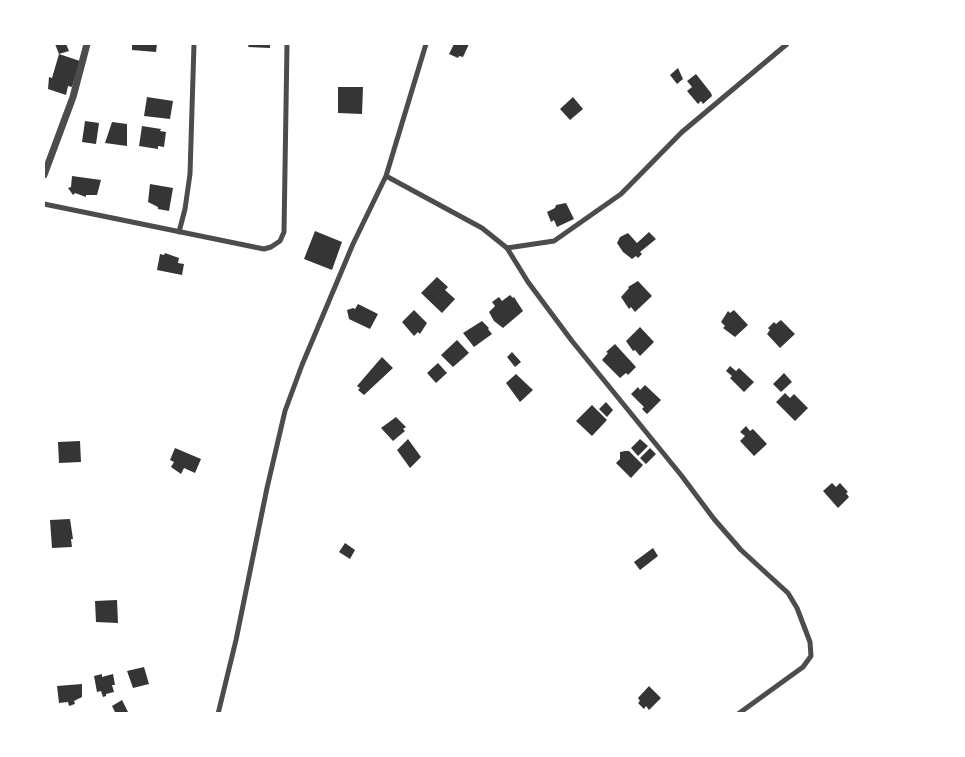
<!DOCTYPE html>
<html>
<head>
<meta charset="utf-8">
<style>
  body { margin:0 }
  #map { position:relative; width:965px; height:757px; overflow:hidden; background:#fff; font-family:"Alegreya Sans",sans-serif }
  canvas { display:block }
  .frame { position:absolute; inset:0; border:45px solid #fff; pointer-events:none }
</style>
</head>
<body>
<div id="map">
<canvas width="965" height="757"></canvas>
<div class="frame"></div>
</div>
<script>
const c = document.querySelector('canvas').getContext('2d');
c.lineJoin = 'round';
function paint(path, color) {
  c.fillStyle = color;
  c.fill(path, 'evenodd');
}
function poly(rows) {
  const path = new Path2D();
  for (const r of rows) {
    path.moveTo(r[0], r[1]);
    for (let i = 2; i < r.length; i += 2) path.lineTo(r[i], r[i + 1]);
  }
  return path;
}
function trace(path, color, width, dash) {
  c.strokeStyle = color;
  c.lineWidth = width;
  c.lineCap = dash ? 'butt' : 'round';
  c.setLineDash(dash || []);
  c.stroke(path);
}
const building = poly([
  [55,44,66,44,69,51,59,54],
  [132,44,157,44,156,52,132,50],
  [249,44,270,44,270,48,248,47],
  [454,44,469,44,463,57,459,56,458,58,449,54],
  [59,54,80,61,72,87,68,86,66,95,48,89,49,77,52,78],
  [678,68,683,79,677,84,670,75],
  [696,74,711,93,712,96,703,104,701,101,698,104,687,91,692,87,687,81],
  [338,87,363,87,362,114,338,113],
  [147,97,173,101,170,119,144,116],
  [573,97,583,109,570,120,560,109],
  [85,121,99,123,96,144,82,142],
  [112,122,127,124,127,146,105,143],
  [142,126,161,129,160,131,166,132,164,147,158,146,158,149,139,146],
  [72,176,101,180,97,195,86,195,86,197,75,193,73,195,68,188,71,187],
  [150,184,173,188,169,211,158,209,158,207,148,202],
  [566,203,574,219,557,227,554,220,551,222,547,212,555,208,556,205],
  [315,231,342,242,332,270,304,259],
  [649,232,656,239,640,252,642,254,638,258,636,256,632,259,623,252,617,243,620,237,628,233,637,243],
  [165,253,179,258,178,263,184,264,182,275,157,270,160,254,164,255],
  [437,277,448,287,445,290,455,299,442,313,421,293],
  [638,281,652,296,635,312,631,307,629,309,621,297,629,288,628,287],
  [510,295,513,298,514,297,523,311,503,328,494,321,489,312,495,306,492,302,499,297,502,301],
  [358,304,378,314,370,329,349,319,347,310,353,308,355,309],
  [414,310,427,323,420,334,418,332,414,336,402,322],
  [734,310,748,325,735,337,723,328,725,326,721,322,728,311,730,313],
  [781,320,795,334,780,348,767,334,770,330,768,328,774,322,776,324],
  [482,321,489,328,488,329,492,334,474,347,463,333],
  [640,327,654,342,640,356,635,350,633,351,626,341],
  [457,340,469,353,453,367,441,355],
  [615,344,636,367,628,375,626,373,620,378,602,360,608,353,606,352],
  [512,352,521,362,515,367,507,357],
  [382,357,393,368,364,395,358,390,360,388,357,386],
  [438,363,447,373,436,383,427,373],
  [730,366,736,371,739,368,754,382,744,392,730,378,732,376,726,371],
  [784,373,792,382,781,392,773,384],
  [516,374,533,390,520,402,506,383],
  [645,385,661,400,647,414,642,409,644,407,631,394,638,387,640,390],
  [785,393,790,398,794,394,808,408,795,421,776,402],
  [606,402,613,410,607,417,599,409],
  [592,405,607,420,592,436,576,421],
  [396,417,406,427,403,429,405,431,393,441,381,428],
  [746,426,750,431,753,429,767,444,754,456,740,441,745,436,740,432],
  [408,439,421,457,410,468,397,450],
  [640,439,648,446,638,456,631,448],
  [80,441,81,462,59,463,58,442],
  [175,448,201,459,195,473,184,468,181,474,171,467,174,462,170,460],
  [650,448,656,454,646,464,640,458],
  [625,451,629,451,643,465,631,478,616,463,620,459,620,452],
  [832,483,836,487,840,483,848,492,846,493,849,497,838,508,823,491],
  [70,519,73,539,71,539,72,547,52,548,50,520],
  [345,543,355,550,350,559,339,552],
  [653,548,658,556,640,570,634,562],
  [117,600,118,623,96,622,95,601],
  [144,667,149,684,133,688,127,671],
  [102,674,102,677,113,674,115,685,112,685,114,692,106,694,106,696,103,697,101,691,97,692,94,676],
  [82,684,82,697,74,701,75,704,69,706,68,702,59,703,57,686],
  [649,686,661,698,649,710,646,706,644,709,638,703,640,701,638,698],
  [122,700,129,714,116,714,112,706]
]);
const minor = poly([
  [386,176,482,228,507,248,528,282,572,341,681,475,714,519,741,550,788,593,797,608,810,642,811,656,803,667,738,714],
  [44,204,264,249,271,247,280,241,284,232,287,44],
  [179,232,185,209,190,174,194,44],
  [507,248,554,241,621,194,682,132,787,44],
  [218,714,236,640,267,488,285,411,302,365,353,244,386,176,426,44]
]);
const tertiary = poly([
  [44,175,73,97,87,44]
]);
paint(building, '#353535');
trace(minor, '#4c4c4c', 5);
trace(tertiary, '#4c4c4c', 7);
</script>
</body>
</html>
